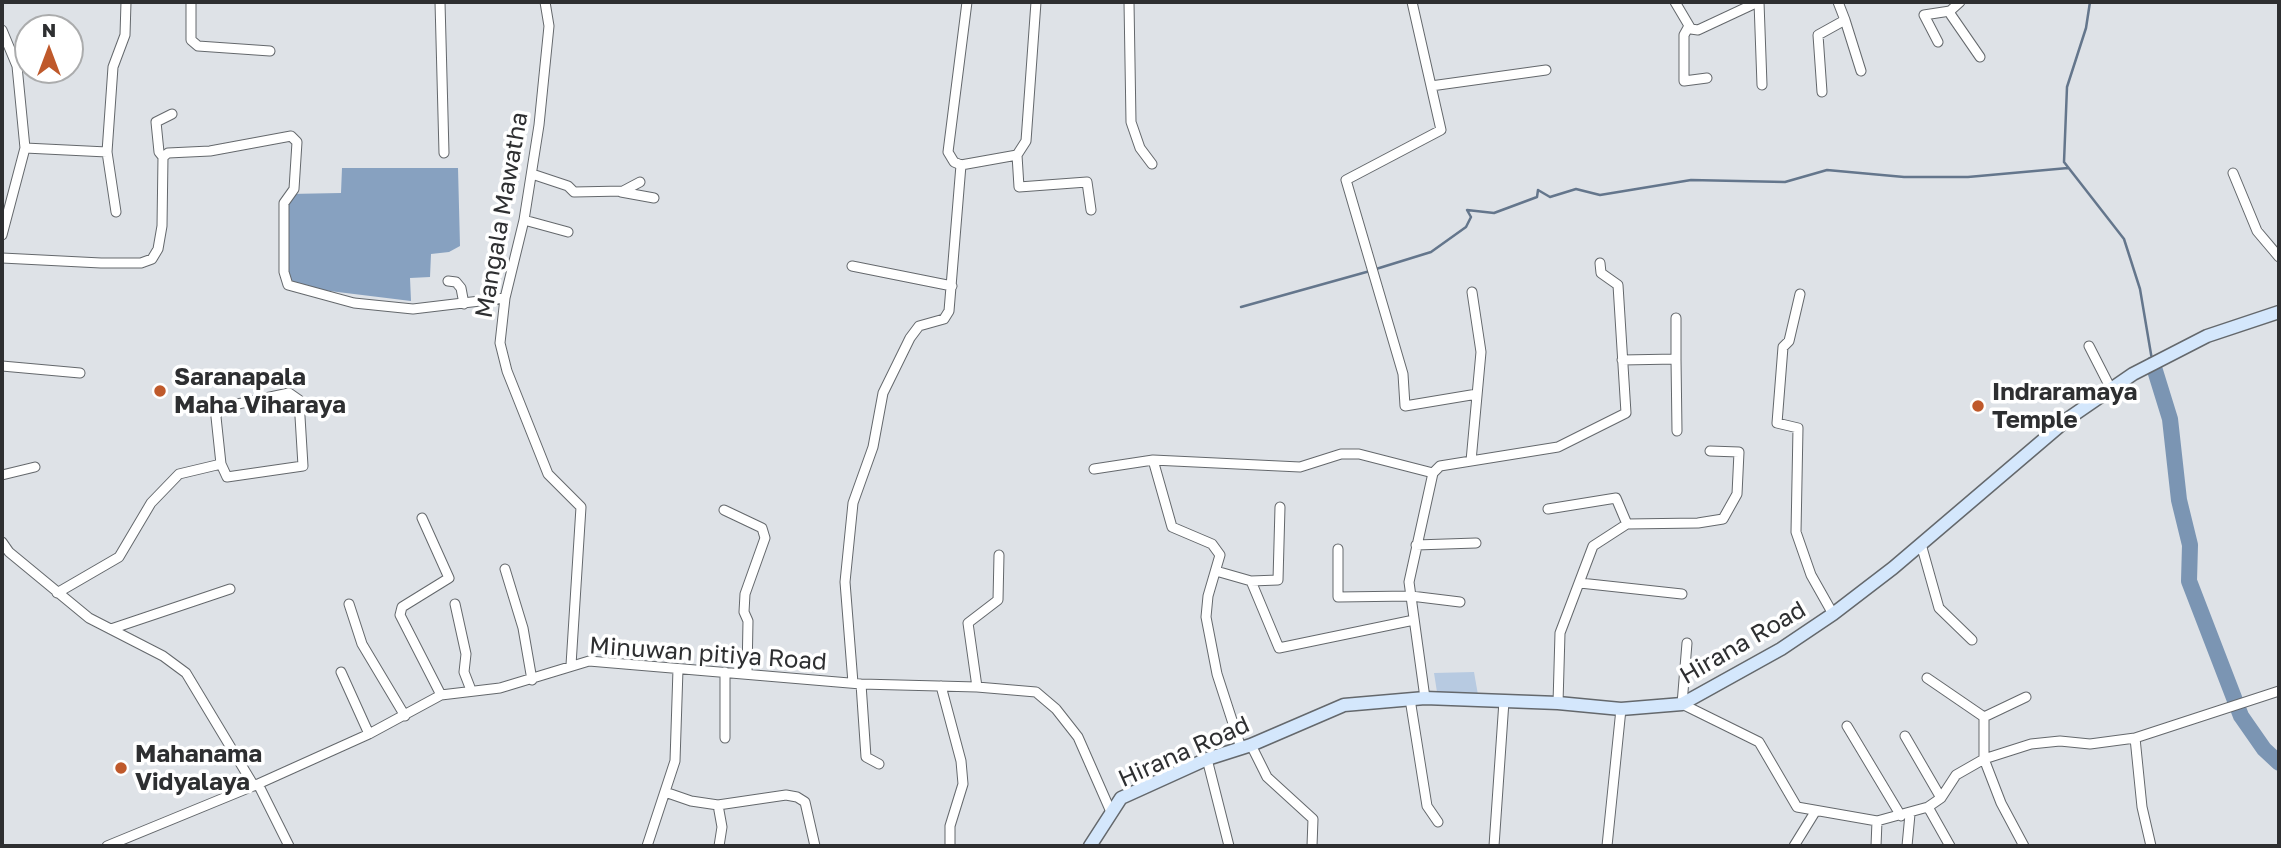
<!DOCTYPE html>
<html>
<head>
<meta charset="utf-8">
<style>
  body { margin:0 }
  #map { position:relative; width:2281px; height:848px; overflow:hidden; background:#dee2e7; font-family:"Golos Text",sans-serif }
  canvas { display:block }
  .frame { position:absolute; inset:0; border:4px solid #2e2f31; pointer-events:none }
  .north { position:absolute; left:14px; top:14px; width:70px; height:70px; box-sizing:border-box; background:#fff; border:2px solid #abacad; border-radius:50%; rotate:0deg; font-size:19px; font-weight:700; line-height:28px; text-align:center; color:#2e2f31 }
  .north::after { content:''; display:block; margin:auto; width:24px; height:32px; background:#bf592b; clip-path:polygon(50% 0,100% 100%,50% 72%,0 100%) }
</style>
</head>
<body>
<div id="map">
<canvas width="2281" height="848"></canvas>
<div class="frame"></div>
<div class="north">N</div>
</div>
<script>
const c = document.querySelector('canvas').getContext('2d');
c.lineJoin = 'round';
function paint(path, color) {
  c.fillStyle = color;
  c.fill(path, 'evenodd');
}
function poly(rows) {
  const path = new Path2D();
  for (const r of rows) {
    path.moveTo(r[0], r[1]);
    for (let i = 2; i < r.length; i += 2) path.lineTo(r[i], r[i + 1]);
  }
  return path;
}
function trace(path, color, width, dash) {
  c.strokeStyle = color;
  c.lineWidth = width;
  c.lineCap = dash ? 'butt' : 'round';
  c.setLineDash(dash || []);
  c.stroke(path);
}
function drawText(font, color, halo, rows, align = 'center') {
  c.font = font + ' "Golos Text",sans-serif';
  c.lineWidth = 7;
  c.setLineDash([]);
  c.textBaseline = 'middle';
  c.strokeStyle = halo;
  c.fillStyle = color;
  for (const [text, x, y, turn = 0] of rows) {
    c.save();
    c.translate(x, y);
    c.rotate((+turn || 0) * Math.PI / 180);
    c.textAlign = isNaN(turn) ? turn : align;
    if (halo) c.strokeText(text, 0, 0);
    c.fillText(text, 0, 0);
    c.restore();
  }
}
const green = poly([
  [1474,672,1478,695,1437,692,1434,673]
]);
const forest = poly([
  [342,168,458,168,460,246,449,252,431,254,430,277,410,278,411,301,297,287,290,281,287,268,289,194,341,193]
]);
const stream = poly([
  [2090,2,2086,28,2067,87,2064,162,2124,239,2140,289,2152,360],
  [1376,269,1431,252,1466,227,1471,217,1467,210,1494,213,1537,197,1538,190,1550,197,1576,189,1600,195,1691,180,1785,182,1827,170,1904,177,1968,177,2068,168],
  [1241,307,1370,271]
]);
const river = poly([
  [2153,364,2170,419,2179,500,2190,545,2189,581,2241,716,2264,749,2279,763]
]);
const street = poly([
  [191,2,191,40,198,46,270,51],
  [440,2,444,153],
  [545,2,549,26,539,125,524,220,505,298,500,343,507,371,548,474,581,507,571,665],
  [967,2,948,152,954,162,961,165,1017,155],
  [1036,2,1026,141,1017,155,1019,187,1087,182,1091,210],
  [1129,2,1131,122,1140,148,1152,164],
  [1412,2,1441,130,1346,180,1403,374,1405,406,1477,394],
  [1675,2,1691,29,1698,30,1758,2],
  [1759,2,1762,85],
  [1960,2,1950,11,1951,15,1980,57],
  [1845,20,1861,71],
  [1689,26,1684,35,1684,81,1707,78],
  [2,30,17,66,25,148,2,235],
  [1938,42,1924,15,1950,11],
  [1431,86,1546,70],
  [1822,92,1818,35,1845,20,1838,2],
  [25,148,107,152,113,67,125,35,126,2],
  [107,152,116,212],
  [163,157,159,152,156,122,172,114],
  [2233,173,2257,231,2279,257],
  [532,174,568,186,574,192,623,191,640,182],
  [621,192,654,198],
  [524,220,568,232],
  [2,258,101,263,141,263,152,259,158,249,162,226,163,157,168,153,210,151,291,136,297,142,294,189,284,203,284,272,288,285,354,303,413,309,505,298],
  [852,266,952,286],
  [448,281,456,282,461,288,464,304],
  [1800,294,1789,341,1783,347,1777,423,1798,428,1796,532,1811,575,1833,614],
  [1676,318,1676,359],
  [2089,346,2111,389],
  [1622,360,1676,359,1677,431],
  [2,366,80,373],
  [1471,461,1558,447,1626,413,1618,285,1601,273,1600,263],
  [1094,469,1153,460],
  [2,475,35,467],
  [1548,509,1616,498,1627,524],
  [724,510,762,528,765,538,745,594,744,612,748,621,747,674],
  [422,518,449,578,402,607,400,615,441,695],
  [2,542,9,552,89,618,163,656,186,673,254,786],
  [1921,544,1939,608,1972,640],
  [1416,545,1476,543],
  [1338,549,1338,597,1411,596,1460,602],
  [505,569,523,628,532,680],
  [1216,571,1251,581,1278,580,1280,507],
  [1251,581,1279,648,1414,620],
  [1580,583,1682,594],
  [57,593,119,557,151,503,179,474,221,464,227,477,303,466,299,400,289,393,219,408,216,417,221,464],
  [349,604,362,644,405,716],
  [455,604,466,654,464,672,471,690],
  [111,629,230,589],
  [1687,643,1682,704,1759,742,1797,807,1877,821,1928,807,1941,798,1956,775,1984,759,2031,744,2060,741,2090,744,2135,738,2279,691],
  [341,672,369,734],
  [725,672,725,738],
  [1927,678,1984,717,2026,697],
  [853,683,845,582,853,503,873,447,883,393,910,338,919,326,944,319,949,311,961,165],
  [861,684,866,757,879,764],
  [941,686,961,761,963,784,950,826,950,846],
  [977,687,968,623,998,600,999,555],
  [1425,698,1409,582,1433,473,1440,466,1471,461,1481,352,1472,292],
  [1410,699,1427,806,1438,822],
  [1558,703,1560,633,1593,546,1627,524,1698,523,1723,519,1737,494,1739,452,1710,451],
  [1984,717,1984,759,2001,803,2024,846],
  [1847,726,1901,816],
  [1905,736,1941,798],
  [2135,738,2142,807,2151,846],
  [1251,745,1267,777,1313,819,1312,846],
  [1241,748,1217,674,1206,617,1208,596,1220,555,1212,544,1172,527,1153,460,1300,467,1341,454,1359,454,1433,473],
  [1207,759,1229,846],
  [258,784,289,846],
  [665,792,691,801,718,805,786,795,797,797,805,802,815,846],
  [718,805,722,827,719,846],
  [1928,807,1950,846],
  [107,846,258,784,369,734,441,695,500,688,589,661,861,684,977,687,1036,692,1056,709,1078,737,1111,812],
  [647,846,675,761,678,669],
  [1494,846,1504,701],
  [1607,846,1621,709],
  [1794,846,1815,812],
  [1876,846,1877,821],
  [1907,846,1910,814]
]);
const secondary = poly([
  [1090,846,1121,798,1207,759,1251,745,1344,705,1425,698,1558,703,1621,709,1682,704,1781,649,1833,614,1893,568,2069,418,2133,374,2207,336,2279,312]
]);
const markers = [
  [160,391,7,"#bf592b"],
  [1978,406,7,"#bf592b"],
  [121,768,7,"#bf592b"]
];
const streetNames = [
  ["Mangala Mawatha",502,215,-80],
  ["Hirana Road",1743,643,-30],
  ["Minuwan pitiya Road",708,654,4],
  ["Hirana Road",1184,752,-24]
];
const poiNames = [
  ["Saranapala",174,377],
  ["Maha Viharaya",174,405],
  ["Indraramaya",1992,392],
  ["Temple",1992,420],
  ["Mahanama",135,754],
  ["Vidyalaya",135,782]
];
paint(green, '#b7cae1');
paint(forest, '#87a1c0');
trace(stream, '#64768c', 2.5);
trace(river, '#7b95b3', 16);
trace(street, '#64686c', 11);
trace(secondary, '#64686c', 15);
trace(street, '#fff', 9);
trace(secondary, '#d4e7fc', 12);
for (const [x, y, r, color] of markers) {
  const dot = new Path2D();
  dot.arc(x, y, r, 0, 2 * Math.PI);
  c.fillStyle = color;
  c.fill(dot);
  trace(dot, '#fff', 2.5);
}
drawText('24px', '#2e2f31', '#fff', streetNames);
drawText('bold 24px', '#2e2f31', '#fff', poiNames, 'left');
</script>
</body>
</html>
